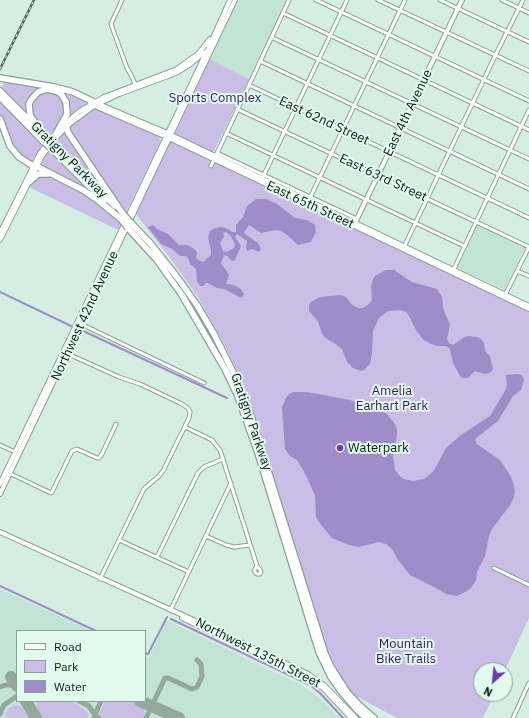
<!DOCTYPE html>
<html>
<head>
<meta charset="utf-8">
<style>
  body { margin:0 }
  #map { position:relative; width:529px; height:718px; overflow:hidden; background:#d4eee1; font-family:"IBM Plex Sans",sans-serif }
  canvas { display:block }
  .legend { position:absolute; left:16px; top:630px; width:130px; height:72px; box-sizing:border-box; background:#e1fbef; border:1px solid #8da097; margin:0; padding:5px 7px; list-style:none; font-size:12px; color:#0e1713 }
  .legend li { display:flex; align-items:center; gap:8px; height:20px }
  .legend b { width:20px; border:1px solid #8da097 }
  .north { position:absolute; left:473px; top:662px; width:40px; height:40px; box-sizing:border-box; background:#e1fbef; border:1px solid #8da097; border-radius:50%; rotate:207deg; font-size:11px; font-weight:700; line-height:16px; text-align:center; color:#0e1713 }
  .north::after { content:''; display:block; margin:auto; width:14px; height:18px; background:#6d39b0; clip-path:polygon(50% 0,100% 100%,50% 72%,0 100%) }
</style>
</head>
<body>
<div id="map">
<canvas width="529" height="718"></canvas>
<ul class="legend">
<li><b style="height:5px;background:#fff"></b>Road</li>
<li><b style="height:11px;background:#cabee6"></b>Park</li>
<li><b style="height:11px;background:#9f8cc8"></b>Water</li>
</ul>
<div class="north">N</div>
</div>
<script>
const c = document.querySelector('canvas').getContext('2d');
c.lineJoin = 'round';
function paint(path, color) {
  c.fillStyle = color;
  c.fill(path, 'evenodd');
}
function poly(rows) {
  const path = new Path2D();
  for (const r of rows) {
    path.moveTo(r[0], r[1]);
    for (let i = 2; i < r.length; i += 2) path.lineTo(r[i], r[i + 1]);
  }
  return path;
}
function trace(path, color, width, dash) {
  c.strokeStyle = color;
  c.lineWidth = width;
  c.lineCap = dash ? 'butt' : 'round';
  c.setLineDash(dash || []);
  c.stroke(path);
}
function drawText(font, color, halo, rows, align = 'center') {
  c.font = font + ' "IBM Plex Sans",sans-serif';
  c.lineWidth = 4;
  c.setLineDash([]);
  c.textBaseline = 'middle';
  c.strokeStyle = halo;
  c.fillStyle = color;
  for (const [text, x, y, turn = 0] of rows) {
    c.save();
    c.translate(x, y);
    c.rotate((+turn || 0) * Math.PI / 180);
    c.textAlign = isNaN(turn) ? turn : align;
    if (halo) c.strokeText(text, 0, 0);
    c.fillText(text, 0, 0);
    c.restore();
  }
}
const built = poly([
  [237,0,287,0,249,79,209,59],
  [477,225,525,248,505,290,457,268],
  [0,589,91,631,17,631,17,701,145,701,145,656,149,658,166,620,299,684,317,696,340,718,0,718]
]);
const green = poly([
  [209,59,249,79,213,153,174,135,174,133],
  [5,80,48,87,34,93,28,116,1,89],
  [57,89,69,92,90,103,63,124,68,107],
  [45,91,60,95,66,110,59,125,54,132,52,131,49,135,32,117,30,107,38,94],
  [0,102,43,144,31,163,26,160,12,146,0,116],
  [92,108,95,108,159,136,160,143,126,212,69,133,69,126],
  [65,129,114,201,54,141],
  [169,141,529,312,529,618,505,670,481,670,481,694,494,694,483,718,397,718,354,695,349,690,331,659,315,614,256,420,240,377,225,346,198,297,170,258,135,213],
  [48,149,98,199,38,165],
  [47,174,82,192,109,211,121,224,118,230,29,187,36,176],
  [37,701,71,701,86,711,88,714,88,718,43,718,37,707],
  [105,701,131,701,145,707,144,715,143,718,104,718,101,716,99,713],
  [16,705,22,707,29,718,7,718,6,713,8,708]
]);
const water = poly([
  [256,199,266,199,277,204,295,218,307,220,315,225,316,232,311,242,298,245,287,235,281,231,276,230,261,233,249,225,244,233,258,243,261,249,259,252,252,249,247,251,246,247,247,241,237,234,235,237,241,246,235,260,232,261,227,256,224,255,221,263,229,275,226,284,234,285,241,289,244,295,241,298,224,289,217,288,208,283,206,283,203,286,200,286,197,281,196,269,190,264,188,258,186,256,180,256,172,249,161,244,148,227,153,225,157,229,168,234,179,245,187,245,193,248,197,252,196,258,198,260,203,262,211,255,211,250,208,238,210,231,215,228,222,227,228,229,232,232,236,232,236,225,243,217,247,206],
  [226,232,231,236,235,244,234,248,227,252,223,251,220,243,224,237,223,233],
  [386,270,394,270,412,282,437,289,442,297,443,308,450,325,447,339,449,343,453,345,463,338,468,336,477,337,481,339,484,343,485,351,490,356,493,369,491,372,485,374,475,371,468,378,463,378,460,376,453,363,450,349,446,346,437,346,431,344,424,340,417,332,409,316,406,312,400,310,388,311,379,318,373,331,372,354,370,364,364,370,361,371,353,368,347,362,342,349,334,343,327,339,322,334,318,321,309,311,309,305,311,302,320,297,341,295,346,297,352,305,358,308,363,308,369,304,372,300,371,287,373,279,375,276],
  [518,374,522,375,524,380,521,390,513,396,498,421,475,439,477,444,500,460,510,475,513,482,515,491,514,497,511,504,492,529,489,536,485,556,477,572,476,580,471,588,467,591,457,596,446,594,436,588,410,575,398,560,392,549,386,544,379,542,359,547,349,545,332,538,321,525,316,517,315,496,306,475,297,460,290,456,285,449,282,407,286,398,289,394,293,392,307,392,350,400,379,410,387,414,395,424,397,430,397,435,393,456,395,470,400,476,404,479,413,481,424,479,433,472,446,448,461,435,490,416,506,389,507,384,506,375]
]);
const canal = poly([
  [0,292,71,326],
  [81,330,227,398],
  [0,586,96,631],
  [171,619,310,685,320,693,343,718],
  [145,653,148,654,167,617]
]);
const taxiway = poly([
  [0,687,6,685,16,685],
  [31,701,32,712],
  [79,701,89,706,95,715,99,718],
  [0,714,4,705,17,696],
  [94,717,101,701],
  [146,718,165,678,168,678,192,689,197,687,202,676,201,664,197,660]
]);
const runway = poly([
  [11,677,17,686],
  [26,701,36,718],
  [140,701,179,718]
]);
const minor = poly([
  [122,0,111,24,127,68,131,75,136,86],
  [316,0,529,101],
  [378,0,529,71],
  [440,0,529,42],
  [502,0,529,13],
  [283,13,529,130],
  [271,37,529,159],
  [260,61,529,189],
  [249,85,529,218],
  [237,109,529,247],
  [226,133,464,246],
  [217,153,357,219],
  [211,166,289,0],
  [262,179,347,0],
  [308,202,405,0],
  [404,247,495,56,523,0],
  [453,271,529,110],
  [517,271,529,276],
  [505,295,529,247],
  [81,324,204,383],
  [66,353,119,377,140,384,180,403,188,408,190,412,189,418,163,471,159,476,144,489,141,495,100,579],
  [185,427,212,440,220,450,257,566,261,571,260,574,257,574,254,571,257,566],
  [0,445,15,452],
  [9,473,51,493,52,492,72,451,77,449,97,458,99,458,102,454,116,424],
  [206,536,226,545,234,547,250,545],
  [119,540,189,572],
  [157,557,198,473,204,467,223,459],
  [494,568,529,585],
  [172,611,172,607,231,483],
  [513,718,529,683]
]);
const major = poly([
  [94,102,165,132,529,306],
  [90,104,169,138,529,309],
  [354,225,462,0],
  [0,233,39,155,52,137,65,123,80,111,104,97,177,69,198,54,210,39],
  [0,240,42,156,54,140,67,126,94,106,119,94,176,73,189,65,205,52],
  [0,484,208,49,230,0],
  [0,494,235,0],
  [0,532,211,628,308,674,325,686,356,718],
  [182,618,306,677,323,688,351,718]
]);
const highway = poly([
  [0,78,54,87,73,92,94,102],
  [0,91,32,123],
  [0,97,44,142],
  [0,119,10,146,19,157,33,166,36,166,83,190,99,201,121,219],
  [67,126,67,130,69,134,123,214],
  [41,132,30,115,29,104,31,100,38,92,47,89,56,91,61,94,66,102,67,114,57,132],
  [55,146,115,206],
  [52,149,104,201],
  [28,183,38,174,48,174],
  [131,223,150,243,177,277,197,305,214,334,233,372,251,416,325,654,331,667,347,692,359,705,374,718],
  [128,228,157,260,182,295,225,369,237,394,258,453,319,652,331,677,340,690,357,710,366,718]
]);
const rail = poly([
  [0,69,34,0]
]);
const highwayBridge = poly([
  [47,138,55,146],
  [44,142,52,149],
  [123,214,131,223],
  [121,219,128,228]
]);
const markers = [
  [340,448,4,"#6d39b0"]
];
const parkNames = [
  ["Sports Complex",215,98],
  ["Amelia",392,391],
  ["Earhart Park",392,406],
  ["Mountain",406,644],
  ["Bike Trails",406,659]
];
const streetNames = [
  ["East 4th Avenue",408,113,-64],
  ["East 62nd Street",324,121,25],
  ["Gratigny Parkway",69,160,45],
  ["East 63rd Street",383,178,25],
  ["East 65th Street",310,205,25],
  ["Northwest 42nd Avenue",85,316,-65],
  ["Gratigny Parkway",251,422,71],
  ["Northwest 135th Street",258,653,27]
];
const poiNames = [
  ["Waterpark",348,448]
];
paint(built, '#c2e4d4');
paint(green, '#cabee6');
paint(water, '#9f8cc8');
trace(canal, '#9f8cc8', 2);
trace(taxiway, '#94a89e', 5);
trace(runway, '#94a89e', 12);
trace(minor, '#89a196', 5);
trace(major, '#89a196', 6);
trace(highway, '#89a196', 8);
trace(minor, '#fff', 3);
trace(major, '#fff', 4);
trace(highway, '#fff', 5.5);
trace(rail, '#53625b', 2.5);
trace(rail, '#e1fbef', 1, [3]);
trace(highwayBridge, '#89a196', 8, []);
trace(highwayBridge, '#fff', 5.5);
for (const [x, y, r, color] of markers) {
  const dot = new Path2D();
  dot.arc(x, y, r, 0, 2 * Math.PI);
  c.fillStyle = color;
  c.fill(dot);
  trace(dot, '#e1fbef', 1.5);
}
drawText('13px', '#381860', '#e1fbef', parkNames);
drawText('13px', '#0e1713', '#e1fbef', streetNames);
drawText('13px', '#0e1713', '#e1fbef', poiNames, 'left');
</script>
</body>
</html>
